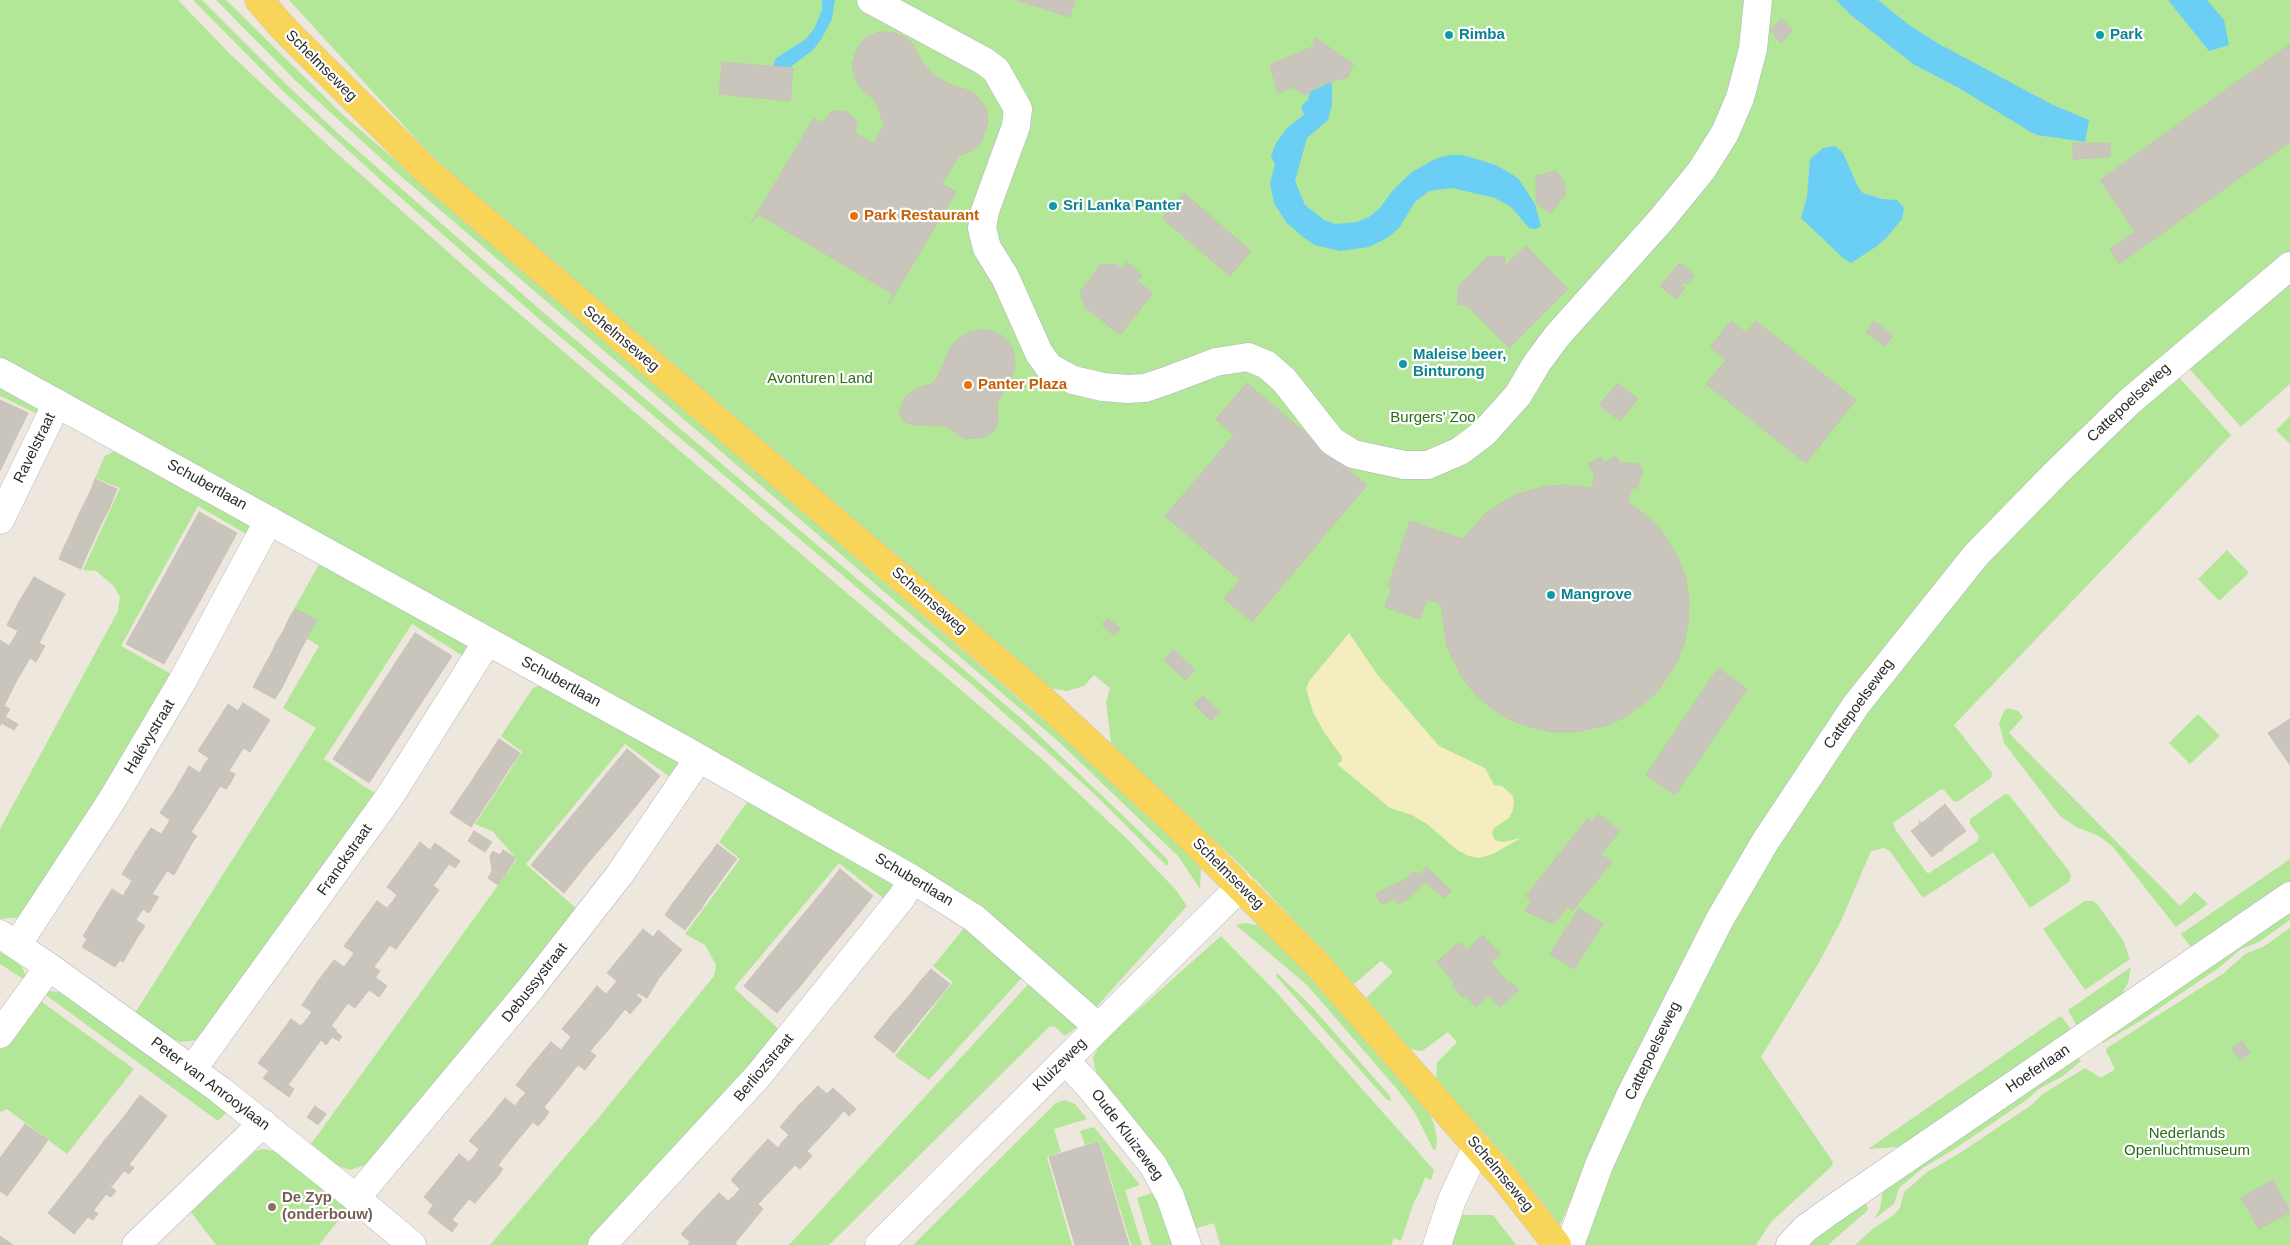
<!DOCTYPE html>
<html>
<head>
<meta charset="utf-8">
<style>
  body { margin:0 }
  canvas { display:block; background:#eee7dd }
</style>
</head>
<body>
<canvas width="2290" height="1245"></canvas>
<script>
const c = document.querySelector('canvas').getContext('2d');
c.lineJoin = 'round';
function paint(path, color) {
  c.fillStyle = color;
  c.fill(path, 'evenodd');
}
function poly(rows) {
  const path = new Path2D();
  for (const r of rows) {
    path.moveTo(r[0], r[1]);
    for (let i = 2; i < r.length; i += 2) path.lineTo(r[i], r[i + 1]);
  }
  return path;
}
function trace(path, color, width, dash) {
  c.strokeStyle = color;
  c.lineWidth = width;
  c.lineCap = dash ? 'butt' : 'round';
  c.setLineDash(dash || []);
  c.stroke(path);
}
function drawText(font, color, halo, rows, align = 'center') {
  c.font = font + ' Helvetica,sans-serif';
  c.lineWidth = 4.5;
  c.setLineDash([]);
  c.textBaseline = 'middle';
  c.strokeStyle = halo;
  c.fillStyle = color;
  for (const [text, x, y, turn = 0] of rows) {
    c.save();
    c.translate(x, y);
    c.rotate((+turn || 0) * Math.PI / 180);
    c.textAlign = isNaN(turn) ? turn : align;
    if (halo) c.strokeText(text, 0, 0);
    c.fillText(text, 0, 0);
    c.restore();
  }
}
const green = poly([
  [0,0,178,0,231,55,332,149,483,283,1043,760,1128,840,1176,890,1187,906,1091,1013,977,912,0,364],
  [193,0,202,0,289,87,341,136,544,313,1022,719,1139,831,1167,859,1169,865,1166,865,1089,789,977,689,538,318,384,183,283,91],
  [216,0,226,0,343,115,1063,737,1197,862,1201,869,1200,889,1178,856,1059,742,396,172,296,81],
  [289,0,2290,0,2290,252,2165,354,1967,547,1901,627,1847,697,1755,833,1710,913,1657,1011,1619,1090,1560,1225,1512,1164,1436,1080,1437,1063,1457,1042,1448,1032,1422,1051,1410,1049,1366,998,1393,972,1381,961,1354,984,1253,877,1111,743,1106,702,1110,688,1094,675,1084,686,1067,691,1050,688,572,280,438,163],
  [2290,283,2290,384,2241,427,2187,366],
  [2177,375,2231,435,1954,725,1992,773,1991,778,1957,802,1953,801,1944,790,1940,790,1893,823,1896,831,1927,873,1929,873,1978,841,1979,836,1970,824,1970,819,2005,794,2009,795,2070,872,2071,875,2069,882,2030,908,1993,852,1923,898,1890,851,1884,848,1871,851,1841,921,1818,964,1761,1057,1833,1162,1832,1166,1771,1222,1756,1245,1584,1245,1610,1169,1678,1024,1774,847,1865,713,1984,564,2063,481],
  [0,380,44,404,42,416,0,396],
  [2290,416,2290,444,2276,430],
  [116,450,252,526,248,535,198,506,121,646,173,675,103,792,20,917,0,919,0,829,118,611,120,597,114,586,96,571,83,570,120,488,95,478,105,456],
  [2227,550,2249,573,2219,601,2198,579],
  [322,559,473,644,466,658,412,624,324,759,377,795,198,1040,181,1042,173,1039,135,1013,316,728,283,708,319,646,285,625],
  [543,684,681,758,674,780,625,744,526,864,579,911,368,1164,350,1170,338,1166,311,1144,517,859,492,831,475,824,522,752,501,736,533,688],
  [2008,708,2018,711,2023,717,2009,733,2180,906,2195,892,2208,904,2176,927,2113,847,2099,836,2076,827,2060,816,2004,743,1999,723,2004,711],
  [2198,714,2220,736,2190,764,2169,743],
  [750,798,897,884,887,901,839,863,734,988,781,1031,641,1189,587,1245,490,1245,600,1116,714,976,716,965,705,945,685,934,740,859,719,842],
  [2290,859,2290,885,2192,948,2190,946,2181,934],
  [2085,901,2092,901,2097,904,2123,940,2130,959,2085,990,2043,929],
  [2290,908,2290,920,2259,942,2241,949,2220,967,2142,1020,2103,1043,2099,1038],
  [969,922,1027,972,929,1080,895,1056,953,982,933,966],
  [1245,923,1256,925,1264,929,1313,980,1427,1109,1434,1124,1437,1140,1436,1150,1433,1149,1415,1113,1397,1089,1307,985,1236,925],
  [2290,928,2290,1245,1855,1245,1874,1228,1894,1215,1900,1208,1904,1192,1927,1172,1960,1153,2030,1106,2043,1094,2085,1068,2101,1078,2115,1069,2106,1051,2107,1048,2224,973,2245,954,2263,947],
  [1221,936,1277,993,1434,1170,1431,1180,1425,1177,1419,1193,1414,1202,1401,1241,1394,1238,1391,1245,1220,1245,1214,1223,1194,1229,1096,1072,1093,1057,1102,1042],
  [0,950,22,967,25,974,25,980,0,964],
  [2131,967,2128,983,2121,996,2078,1028,2068,1010],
  [1277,973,1311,1006,1390,1096,1391,1101,1387,1100,1276,976],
  [1034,978,1082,1023,1065,1036,1054,1026,1049,1027,829,1245,789,1245],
  [50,991,64,993,228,1111,218,1121,43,993],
  [35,997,134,1069,67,1154,7,1109,0,1112,0,1047],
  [2059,1017,2062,1017,2072,1031,1905,1144,1898,1147,1868,1149],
  [2075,1055,2081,1061,2063,1076,2039,1089,2025,1101,1956,1148,1923,1168,1899,1188,1894,1204,1874,1219,1880,1209,1883,1189],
  [1065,1100,1075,1104,1087,1119,1054,1129,1061,1152,1047,1157,1072,1245,913,1245,1056,1103],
  [1094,1127,1140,1185,1125,1190,1142,1245,1131,1245,1099,1141,1085,1145,1080,1131],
  [263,1149,279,1152,348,1208,319,1245,216,1245,191,1212,256,1151],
  [1155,1192,1174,1245,1151,1245,1137,1198],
  [1864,1200,1868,1208,1867,1211,1828,1245,1807,1245,1823,1229],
  [1460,1215,1493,1215,1516,1245,1451,1245]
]);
const sand = poly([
  [1349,633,1377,674,1439,746,1485,768,1494,785,1502,786,1512,795,1514,801,1513,810,1509,818,1494,828,1492,834,1495,840,1503,842,1521,838,1493,854,1479,858,1469,856,1457,850,1427,824,1412,815,1390,808,1337,764,1342,761,1342,757,1324,732,1313,712,1306,688,1310,680]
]);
const water = poly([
  [822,0,835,0,832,19,822,38,813,50,789,68,773,66,776,58,806,39,814,29,822,10],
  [1836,0,1878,0,1909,25,1939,44,2051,104,2089,120,2085,142,2037,135,2029,131,1959,88,1913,64,1851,15],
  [2168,0,2207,0,2224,20,2229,45,2209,51],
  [1332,81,1332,104,1328,120,1307,138,1295,181,1305,205,1324,220,1336,224,1357,222,1369,217,1380,208,1393,190,1412,172,1435,159,1449,155,1463,155,1496,165,1518,178,1535,204,1541,226,1536,229,1529,228,1511,207,1495,198,1452,188,1429,191,1415,202,1399,228,1387,238,1369,247,1340,251,1315,245,1304,238,1286,222,1274,203,1270,184,1275,164,1271,156,1276,143,1287,128,1304,115,1301,106,1308,100,1310,92],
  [1835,146,1843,153,1858,187,1863,193,1882,199,1897,200,1904,208,1902,219,1887,237,1877,246,1851,263,1842,257,1801,218,1807,197,1810,159,1823,148]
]);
const building = poly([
  [1016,0,1075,0,1070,17,1016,0],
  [1781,19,1793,30,1781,43,1770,31,1781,19],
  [879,32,891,32,903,36,912,43,922,62,935,76,951,85,973,92,986,107,988,121,982,141,972,151,959,156,942,184,956,192,888,306,893,294,758,214,750,225,814,118,822,123,832,111,846,111,856,120,856,133,874,144,884,125,875,100,863,91,856,81,852,64,858,46,867,37,879,32],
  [1316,38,1353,64,1348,77,1320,85,1305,95,1293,87,1278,93,1270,65,1314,46,1313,43,1316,38],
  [2290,44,2290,142,2119,264,2110,249,2135,232,2100,180,2290,44],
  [722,62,793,68,790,101,719,94,722,62],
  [2073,143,2110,143,2110,157,2073,159,2073,143],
  [1556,171,1565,182,1565,196,1550,213,1536,203,1536,176,1556,171],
  [1184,193,1251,251,1230,276,1162,218,1184,193],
  [1526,246,1568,289,1509,348,1466,305,1457,304,1458,294,1460,285,1488,256,1505,257,1505,266,1526,246],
  [1127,262,1142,275,1137,281,1153,293,1120,335,1085,307,1080,292,1101,264,1117,265,1121,269,1127,262],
  [1680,263,1694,275,1687,284,1684,282,1681,285,1685,288,1676,299,1660,286,1680,263],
  [1731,321,1746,333,1756,321,1856,400,1806,463,1706,384,1726,360,1710,347,1731,321],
  [1874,321,1893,336,1885,346,1866,332,1874,321],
  [979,330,988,330,1001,335,1009,342,1014,352,1015,367,1011,380,997,403,998,420,995,430,986,437,964,439,946,426,913,425,903,421,899,412,905,397,916,389,931,384,938,377,950,348,957,340,969,332,979,330],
  [1247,383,1367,485,1252,622,1224,598,1240,580,1165,516,1234,435,1216,419,1247,383],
  [1618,383,1638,399,1620,421,1599,405,1618,383],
  [0,400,28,413,11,448,0,442,0,400],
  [0,442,11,448,0,471,0,442],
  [1616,456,1620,463,1638,463,1643,471,1637,489,1632,487,1628,502,1647,516,1662,531,1679,559,1686,579,1689,601,1688,623,1684,644,1676,664,1658,691,1642,705,1623,718,1605,726,1573,732,1551,732,1530,727,1510,720,1491,708,1475,694,1462,677,1447,648,1441,604,1388,586,1410,521,1463,539,1487,512,1515,495,1546,486,1568,485,1592,488,1595,476,1588,464,1601,457,1604,463,1616,456],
  [95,479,117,489,113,499,91,490,95,479],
  [91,490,113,499,108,511,86,500,91,490],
  [86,500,108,511,102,522,80,512,86,500],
  [80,512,102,522,97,533,75,523,80,512],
  [199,512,237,533,219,566,181,545,199,512],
  [75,523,97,533,92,544,70,535,75,523],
  [70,535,92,544,86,557,64,547,70,535],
  [181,545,219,566,201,599,163,578,181,545],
  [64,547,86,557,81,569,59,559,64,547],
  [34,577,65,594,52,618,20,600,34,577],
  [163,578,201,599,183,631,145,610,163,578],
  [1392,587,1427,599,1420,619,1385,607,1392,587],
  [20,600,52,618,39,643,45,646,41,653,14,638,18,631,7,625,20,600],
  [295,609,317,620,311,630,289,619,295,609],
  [145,610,183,631,164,664,126,644,145,610],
  [1108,618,1120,629,1114,636,1102,624,1108,618],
  [289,619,311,630,305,642,284,630,289,619],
  [284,630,305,642,299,653,277,641,284,630],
  [415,633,452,656,431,688,394,665,415,633],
  [14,638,41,653,36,662,30,658,16,682,0,673,0,640,9,646,14,638],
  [277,641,299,653,294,664,272,652,277,641],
  [1173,649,1195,670,1185,680,1164,660,1173,649],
  [272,652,294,664,288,675,266,663,272,652],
  [266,663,288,675,283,686,260,674,266,663],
  [394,665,431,688,410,720,374,696,394,665],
  [1718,668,1747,689,1675,795,1646,775,1718,668],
  [0,673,16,682,4,706,10,709,5,717,0,714,0,673],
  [260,674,283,686,275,699,253,687,260,674],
  [374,696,410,720,390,751,354,727,374,696],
  [1203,696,1220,712,1211,721,1194,704,1203,696],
  [243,703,270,720,250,752,213,728,228,704,238,711,243,703],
  [0,714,18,724,14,730,1,723,0,726,0,714],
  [2290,719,2290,765,2268,733,2290,719],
  [354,727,390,751,369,783,333,759,354,727],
  [213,728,244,747,229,771,235,774,231,782,204,765,209,758,198,751,213,728],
  [499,739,520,753,515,761,493,748,499,739],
  [493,748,515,761,507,772,487,758,493,748],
  [627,749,660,776,636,806,603,778,627,749],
  [487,758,507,772,500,783,479,769,487,758],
  [204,765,231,782,226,789,220,786,206,809,175,790,189,766,200,773,204,765],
  [479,769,500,783,494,793,473,779,479,769],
  [603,778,636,806,612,835,579,807,603,778],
  [473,779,494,793,487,803,466,789,473,779],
  [466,789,487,803,480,814,459,799,466,789],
  [175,790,206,809,191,832,197,836,192,843,166,827,170,820,160,813,175,790],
  [459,799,480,814,471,827,450,813,459,799],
  [1945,804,1966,831,1942,849,1943,851,1941,850,1932,857,1911,831,1920,824,1919,821,1922,823,1945,804],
  [579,807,612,835,588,863,555,836,579,807],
  [1599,814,1620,831,1601,854,1612,862,1572,911,1568,907,1553,924,1525,911,1531,901,1526,896,1588,818,1592,822,1599,814],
  [166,827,192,843,174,875,136,851,151,828,161,834,166,827],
  [474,831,492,842,485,852,468,841,474,831],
  [555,836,588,863,564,893,531,865,555,836],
  [420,842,430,850,435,843,460,861,455,868,449,864,433,886,404,864,420,842],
  [717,844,737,859,730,868,711,853,717,844],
  [503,850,516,858,498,885,488,878,492,871,490,856,493,851,500,855,503,850],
  [136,851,167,871,152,894,159,897,153,906,127,889,132,881,122,874,136,851],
  [711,853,730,868,722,879,702,864,711,853],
  [404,864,439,890,418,919,393,901,397,895,387,887,404,864],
  [702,864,722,879,715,889,695,874,702,864],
  [1427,867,1451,891,1444,898,1425,882,1409,898,1399,904,1394,899,1382,904,1375,894,1406,879,1414,871,1419,875,1427,867],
  [840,869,873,896,849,926,816,899,840,869],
  [695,874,715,889,708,898,688,883,695,874],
  [688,883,708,898,701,909,680,894,688,883],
  [112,889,123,896,127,889,153,906,149,913,143,909,136,920,145,926,137,938,97,913,112,889],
  [680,894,701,909,693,919,673,903,680,894],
  [816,899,849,926,825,955,792,928,816,899],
  [377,901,387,908,393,901,418,919,396,949,361,923,377,901],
  [673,903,693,919,685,930,665,915,673,903],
  [1579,908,1603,924,1574,969,1550,954,1579,908],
  [97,913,137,938,123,962,120,960,115,967,82,947,87,939,83,936,97,913],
  [361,923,396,949,390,945,374,967,380,971,375,978,350,959,354,953,344,946,361,923],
  [792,928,825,955,802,984,768,957,792,928],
  [643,929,653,937,658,930,682,950,659,978,626,950,643,929],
  [1483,935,1500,954,1491,963,1509,984,1511,982,1519,990,1500,1007,1489,995,1476,1007,1466,995,1463,998,1452,985,1454,982,1437,962,1459,942,1467,950,1483,935],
  [626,950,659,978,647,998,638,993,636,995,642,1000,637,1006,613,986,617,981,607,973,626,950],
  [768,957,802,984,777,1013,744,986,768,957],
  [350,959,387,986,379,997,369,990,355,1008,318,981,334,960,344,967,350,959],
  [931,969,950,984,942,994,922,979,931,969],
  [922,979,942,994,934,1004,915,988,922,979],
  [318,981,348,1003,331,1026,337,1030,332,1037,307,1019,312,1012,302,1005,318,981],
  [597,986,606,994,613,986,637,1006,630,1014,625,1009,609,1029,581,1006,597,986],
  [915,988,934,1004,926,1013,907,998,915,988],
  [907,998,926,1013,918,1023,899,1007,907,998],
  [581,1006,609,1029,590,1051,596,1056,591,1062,567,1042,571,1037,562,1029,581,1006],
  [899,1007,918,1023,910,1033,890,1017,899,1007],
  [890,1017,910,1033,902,1042,883,1026,890,1017],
  [291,1019,301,1026,307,1019,332,1037,326,1045,321,1040,305,1062,275,1041,291,1019],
  [883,1026,902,1042,894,1053,874,1037,883,1026],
  [336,1032,342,1036,339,1041,332,1037,336,1032],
  [275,1041,305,1062,288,1085,294,1089,289,1097,263,1078,269,1071,258,1063,275,1041],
  [2242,1041,2250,1053,2240,1060,2231,1049,2242,1041],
  [551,1042,561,1050,567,1042,591,1062,585,1070,578,1065,562,1085,534,1062,551,1042],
  [534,1062,562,1085,544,1107,549,1112,545,1118,521,1098,526,1093,516,1085,534,1062],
  [818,1086,827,1094,833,1088,856,1109,849,1116,844,1111,826,1131,798,1106,818,1086],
  [140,1095,167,1116,149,1139,123,1118,140,1095],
  [505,1098,515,1106,521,1098,545,1118,538,1126,533,1122,516,1142,488,1119,505,1098],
  [315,1106,326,1114,318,1125,307,1117,315,1106],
  [798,1106,826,1131,807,1151,812,1156,806,1163,783,1141,789,1135,780,1127,798,1106],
  [123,1118,149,1139,131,1162,104,1141,123,1118],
  [488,1119,516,1142,498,1165,503,1169,499,1175,475,1155,479,1149,469,1141,488,1119],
  [25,1124,48,1140,41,1150,18,1134,25,1124],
  [18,1134,41,1150,34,1160,11,1143,18,1134],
  [768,1139,778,1148,783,1141,806,1163,800,1169,795,1165,777,1184,750,1159,768,1139],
  [104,1141,131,1162,129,1164,134,1168,129,1174,124,1171,112,1186,86,1165,104,1141],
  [1098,1142,1099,1144,1129,1245,1075,1245,1049,1157,1098,1142],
  [11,1143,34,1160,26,1170,3,1154,11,1143],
  [3,1154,26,1170,18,1181,0,1167,0,1158,3,1154],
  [459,1154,469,1162,475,1155,499,1175,475,1203,442,1175,459,1154],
  [750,1159,777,1184,758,1204,763,1209,757,1216,735,1195,740,1189,731,1180,750,1159],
  [86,1165,116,1191,111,1197,106,1194,94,1210,67,1189,86,1165],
  [0,1167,18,1181,7,1196,0,1191,0,1167],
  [442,1175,475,1203,469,1199,452,1220,458,1224,452,1232,428,1213,433,1205,424,1197,442,1175],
  [2273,1180,2290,1212,2259,1229,2241,1198,2273,1180],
  [67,1189,98,1214,93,1220,88,1217,74,1234,48,1213,67,1189],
  [719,1193,728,1201,735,1195,757,1216,735,1243,701,1212,719,1193],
  [701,1212,728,1237,737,1245,688,1245,690,1242,681,1234,701,1212],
  [0,1236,13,1245,0,1245,0,1236]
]);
const minor = poly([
  [871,0,984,61,996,70,1018,109,1016,126,985,211,982,228,987,248,1005,277,1039,353,1049,367,1073,380,1103,387,1127,389,1145,388,1166,381,1216,362,1248,357,1267,365,1284,380,1332,441,1353,454,1404,465,1428,465,1460,451,1484,433,1518,395,1537,363,1557,336,1661,220,1701,171,1725,133,1740,98,1753,49,1758,0],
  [0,372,681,748,912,879,974,918,1098,1027],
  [0,520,57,403],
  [0,934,49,967,220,1090,356,1198,412,1245],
  [17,945,112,800,183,680,269,520],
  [0,1034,49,967],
  [1065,1060,1090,1087,1153,1165,1170,1196,1187,1245],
  [192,1070,390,796,487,642],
  [356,1198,531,988,620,874,699,758],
  [136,1245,263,1123],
  [602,1245,758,1076,902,897,912,879],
  [879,1245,1241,886],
  [1437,1245,1452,1200,1477,1146],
  [1570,1245,1599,1165,1631,1094,1720,919,1765,842,1856,705,1976,555,2055,474,2129,402,2290,266],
  [1790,1245,1805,1229,1827,1213,2290,896]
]);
const major = poly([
  [259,0,284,29,427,171,1041,698,1180,827,1317,964,1507,1181,1557,1245]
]);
const markers = [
  [1449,35,5,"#0f9aa8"],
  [2100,35,5,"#0f9aa8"],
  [1053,206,5,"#0f9aa8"],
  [854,216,5,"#e8710a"],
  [1403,364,5,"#0f9aa8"],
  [968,385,5,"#e8710a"],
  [1551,595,5,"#0f9aa8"],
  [272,1207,5,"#8d6e63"]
];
const cultureNames = [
  ["Rimba",1459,35],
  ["Park",2110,35],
  ["Sri Lanka Panter",1063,206],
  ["Maleise beer,",1413,355],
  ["Binturong",1413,372],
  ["Mangrove",1561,595]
];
const streetNames = [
  ["Schelmseweg",321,66,45],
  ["Schelmseweg",621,339,40],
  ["Cattepoelseweg",2129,403,-43],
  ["Ravelstraat",35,448,-64],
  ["Schubertlaan",207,485,29],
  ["Schelmseweg",929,601,41],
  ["Schubertlaan",561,682,29],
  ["Cattepoelseweg",1859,704,-54],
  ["Halévystraat",150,737,-59],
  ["Franckstraat",345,860,-55],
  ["Schelmseweg",1228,874,45],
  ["Schubertlaan",914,880,31],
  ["Debussystraat",535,983,-52],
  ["Cattepoelseweg",1653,1051,-64],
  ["Kluizeweg",1060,1065,-45],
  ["Berliozstraat",764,1068,-50],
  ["Hoeferlaan",2038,1069,-34],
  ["Peter van Anrooylaan",210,1084,37],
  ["Oude Kluizeweg",1127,1135,53],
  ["Schelmseweg",1500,1174,50]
];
const foodNames = [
  ["Park Restaurant",864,216],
  ["Panter Plaza",978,385]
];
const parkNames = [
  ["Avonturen Land",820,379],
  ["Burgers' Zoo",1433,418],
  ["Nederlands",2187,1134],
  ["Openluchtmuseum",2187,1151]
];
const educationNames = [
  ["De Zyp",282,1198],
  ["(onderbouw)",282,1215]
];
paint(green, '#b1e797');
paint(sand, '#f4edbf');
paint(water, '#6bcef5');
paint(building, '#c9c4bc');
trace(building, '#c9c3b6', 1);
trace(minor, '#b1b3c0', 29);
trace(major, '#c8c8c8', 29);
trace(minor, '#fff', 28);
trace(major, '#f8d558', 28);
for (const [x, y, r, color] of markers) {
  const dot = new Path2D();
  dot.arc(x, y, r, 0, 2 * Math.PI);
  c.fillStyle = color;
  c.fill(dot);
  trace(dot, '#fff', 2);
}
drawText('bold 15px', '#0d838f', '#fff', cultureNames, 'left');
drawText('15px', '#2b2b2b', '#fff', streetNames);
drawText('bold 15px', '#c56008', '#fff', foodNames, 'left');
drawText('15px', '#276d17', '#fff', parkNames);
drawText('bold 15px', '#785e54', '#fff', educationNames, 'left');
</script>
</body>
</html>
